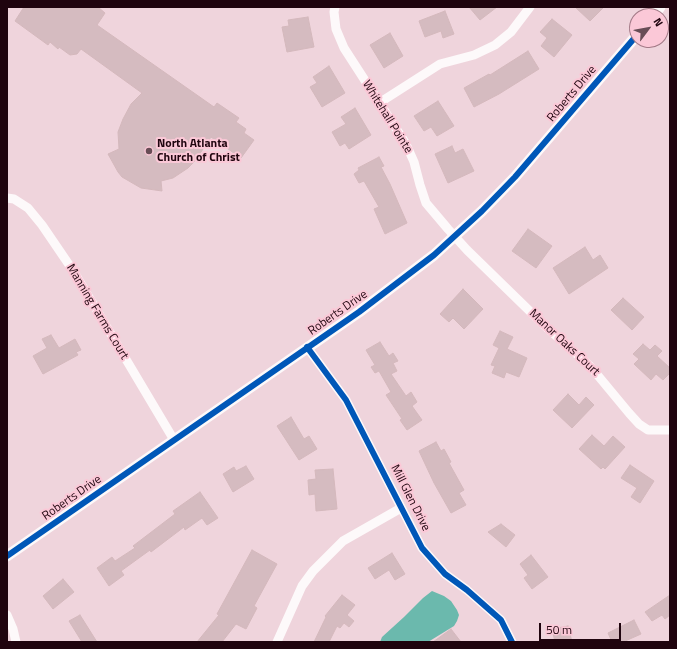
<!DOCTYPE html>
<html>
<head>
<meta charset="utf-8">
<style>
  body { margin:0 }
  #map { position:relative; width:677px; height:649px; overflow:hidden; background:#efd4dc; font-family:"Titillium Web",sans-serif }
  canvas { display:block }
  .frame { position:absolute; inset:0; border:8px solid #1f040e; pointer-events:none }
  .north { position:absolute; left:629px; top:8px; width:40px; height:40px; box-sizing:border-box; background:#fbc8d7; border:1px solid #a37a87; border-radius:50%; rotate:58deg; font-size:11px; font-weight:700; line-height:16px; text-align:center; color:#1f040e }
  .north::after { content:''; display:block; margin:auto; width:14px; height:18px; background:#684d56; clip-path:polygon(50% 0,100% 100%,50% 72%,0 100%) }
  .scale { position:absolute; left:539px; top:623px; width:82px; height:18px; box-sizing:border-box; border:2px solid #1f040e; border-top:0; padding-left:5px; font-size:12px; line-height:14px; white-space:nowrap; color:#1f040e; -webkit-text-stroke:3px #fbc8d7; paint-order:stroke }
</style>
</head>
<body>
<div id="map">
<canvas width="677" height="649"></canvas>
<div class="frame"></div>
<div class="north">N</div>
<div class="scale">50 m</div>
</div>
<script>
const c = document.querySelector('canvas').getContext('2d');
c.lineJoin = 'round';
function paint(path, color) {
  c.fillStyle = color;
  c.fill(path, 'evenodd');
}
function poly(rows) {
  const path = new Path2D();
  for (const r of rows) {
    path.moveTo(r[0], r[1]);
    for (let i = 2; i < r.length; i += 2) path.lineTo(r[i], r[i + 1]);
  }
  return path;
}
function trace(path, color, width, dash) {
  c.strokeStyle = color;
  c.lineWidth = width;
  c.lineCap = dash ? 'butt' : 'round';
  c.setLineDash(dash || []);
  c.stroke(path);
}
function drawText(font, color, halo, rows, align = 'center') {
  c.font = font + ' "Titillium Web",sans-serif';
  c.lineWidth = 4;
  c.setLineDash([]);
  c.textBaseline = 'middle';
  c.strokeStyle = halo;
  c.fillStyle = color;
  for (const [text, x, y, turn = 0] of rows) {
    c.save();
    c.translate(x, y);
    c.rotate((+turn || 0) * Math.PI / 180);
    c.textAlign = isNaN(turn) ? turn : align;
    if (halo) c.strokeText(text, 0, 0);
    c.fillText(text, 0, 0);
    c.restore();
  }
}
const water = poly([
  [432,591,444,596,451,601,457,610,459,615,457,621,454,626,428,642,380,642,382,637,404,617,423,598]
]);
const building = poly([
  [24,7,98,7,105,13,97,25,214,107,217,103,239,118,236,122,246,129,244,133,254,140,241,158,211,137,195,161,188,168,173,178,161,181,162,191,141,188,122,177,118,172,108,154,119,149,118,132,123,119,131,104,142,93,81,49,77,54,70,55,59,47,58,49,50,42,48,45,15,21,24,7],
  [469,7,497,7,480,20,469,7],
  [575,7,604,7,590,21,575,7],
  [445,11,454,34,443,38,441,31,425,37,419,21,445,11],
  [308,17,314,47,287,52,282,27,289,26,288,20,308,17],
  [552,19,572,35,554,57,541,46,547,38,540,32,552,19],
  [390,33,403,56,384,68,370,45,390,33],
  [528,51,539,69,499,94,474,107,464,88,489,74,490,75,528,51],
  [329,66,345,93,322,107,310,87,317,83,313,77,329,66],
  [438,101,454,126,437,136,431,127,424,131,414,116,438,101],
  [355,108,371,135,349,149,345,143,340,146,332,132,346,124,341,117,355,108],
  [452,146,455,153,463,149,474,171,448,183,435,154,452,146],
  [379,157,384,166,381,167,390,184,407,223,385,234,374,209,379,207,364,181,359,183,354,174,359,170,358,168,379,157],
  [528,229,552,246,536,268,512,251,528,229],
  [585,247,593,260,600,255,608,268,569,294,553,268,585,247],
  [463,289,483,309,464,329,453,318,449,322,440,314,463,289],
  [623,298,644,317,632,330,611,310,623,298],
  [500,331,513,337,507,349,527,358,519,377,506,372,504,378,492,373,495,366,491,365,499,348,493,345,500,331],
  [51,335,59,348,75,339,81,350,76,352,78,355,43,374,33,356,47,348,42,339,51,335],
  [380,342,389,356,393,353,398,361,393,363,397,371,391,374,406,396,411,392,417,402,412,406,422,420,407,430,400,420,402,419,386,395,391,392,379,371,375,373,371,367,375,365,366,350,380,342],
  [643,344,650,350,655,345,662,351,657,356,670,368,670,373,663,380,656,374,651,380,634,364,639,359,633,354,643,344],
  [568,394,579,405,586,397,594,405,572,428,553,410,568,394],
  [291,417,304,439,309,436,317,449,299,460,277,426,291,417],
  [592,435,604,446,613,436,625,447,605,469,603,467,601,469,579,449,592,435],
  [436,442,441,451,444,449,451,462,449,463,464,490,459,493,466,505,451,513,434,483,419,451,436,442],
  [630,465,654,481,640,503,631,497,637,488,621,478,630,465],
  [246,466,254,479,233,492,223,474,234,467,236,471,246,466],
  [333,469,337,509,316,511,315,494,309,495,308,480,316,479,315,470,333,469],
  [200,492,218,518,207,525,202,518,185,530,184,527,151,552,150,550,121,571,124,575,109,586,97,568,112,557,115,561,135,548,133,546,175,514,173,511,200,492],
  [501,524,515,535,506,547,488,532,501,524],
  [252,550,277,564,254,606,257,608,246,629,236,624,222,642,197,642,219,615,217,614,252,550],
  [392,553,405,574,395,580,389,570,375,579,368,568,392,553],
  [531,555,548,577,532,589,524,578,528,575,520,564,531,555],
  [63,579,74,592,53,609,43,596,63,579],
  [342,595,355,605,347,615,354,621,349,627,344,623,340,628,337,626,329,642,314,642,326,617,325,616,342,595],
  [670,595,670,615,665,619,662,615,652,621,645,612,670,595],
  [80,615,97,642,82,642,69,621,80,615],
  [634,620,641,634,623,642,612,642,608,633,634,620],
  [568,626,572,642,555,642,552,629,568,626],
  [451,629,461,642,433,642,451,629]
]);
const minor = poly([
  [335,7,334,12,336,29,344,48,406,144,414,162,420,185,426,203,448,229,467,250,546,327,590,366,629,413,639,424,648,430,670,430],
  [379,103,440,64,474,55,495,45,511,32,530,7],
  [7,198,14,199,28,208,42,225,74,272,174,440],
  [307,347,346,400,422,548,445,574,467,590,501,620,512,642],
  [7,615,13,629,16,642],
  [277,642,302,586,313,571,343,541,401,508]
]);
const tertiary = poly([
  [653,16,660,7],
  [7,556,359,312,434,255,482,211,515,177,637,35]
]);
const cycleway = poly([
  [307,347,346,400,422,548,445,574,467,590,501,620,512,642],
  [7,556,359,312,434,255,482,211,515,177,637,35]
]);
const markers = [
  [149,151,4,"#684d56"]
];
const streetNames = [
  ["Roberts Drive",572,94,-50],
  ["Whitehall Pointe",387,117,58],
  ["Manning Farms Court",97,312,59],
  ["Roberts Drive",338,313,-35],
  ["Manor Oaks Court",564,343,43],
  ["Roberts Drive",72,498,-35],
  ["Mill Glen Drive",410,498,63]
];
const poiNames = [
  ["North Atlanta",157,144],
  ["Church of Christ",157,158]
];
paint(water, '#6bb9ad');
paint(building, '#d5bbc0');
trace(building, '#d4b8bc', 1);
trace(minor, '#fdf9fa', 9);
trace(tertiary, '#fdf9fa', 11);
trace(cycleway, '#0057b8', 6);
for (const [x, y, r, color] of markers) {
  const dot = new Path2D();
  dot.arc(x, y, r, 0, 2 * Math.PI);
  c.fillStyle = color;
  c.fill(dot);
  trace(dot, '#fbc8d7', 1.5);
}
drawText('12px', '#1f040e', '#fbc8d7', streetNames);
drawText('bold 12px', '#1f040e', '#fbc8d7', poiNames, 'left');
</script>
</body>
</html>
